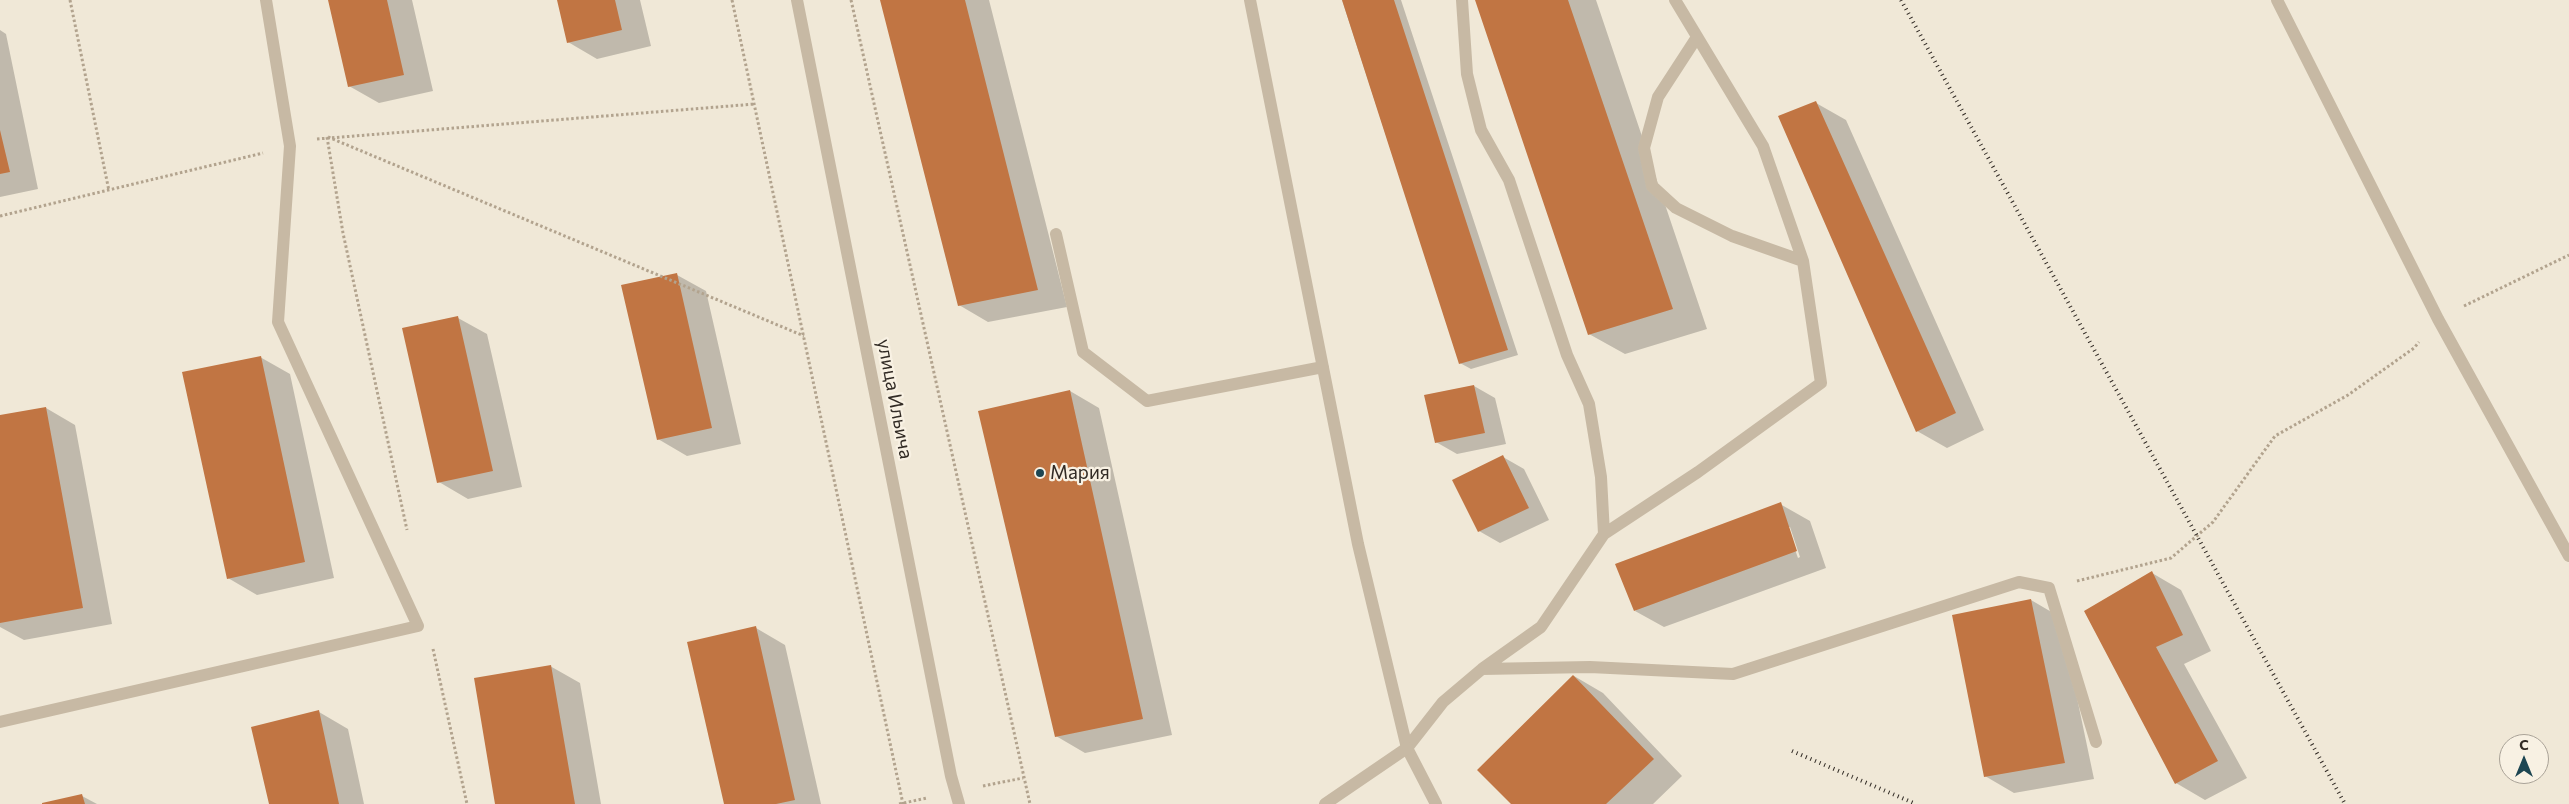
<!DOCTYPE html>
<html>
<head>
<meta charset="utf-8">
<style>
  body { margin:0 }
  #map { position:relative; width:2569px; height:804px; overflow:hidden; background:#f0e8d7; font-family:Commissioner,sans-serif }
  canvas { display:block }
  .north { position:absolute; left:2499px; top:734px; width:50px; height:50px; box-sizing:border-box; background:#f8f1e3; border:1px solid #a9a297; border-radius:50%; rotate:0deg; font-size:14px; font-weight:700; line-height:20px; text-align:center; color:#322b25 }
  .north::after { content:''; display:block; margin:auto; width:18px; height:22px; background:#1d4652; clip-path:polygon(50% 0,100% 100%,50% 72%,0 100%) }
</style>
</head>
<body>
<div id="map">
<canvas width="2569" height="804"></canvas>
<div class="north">С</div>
</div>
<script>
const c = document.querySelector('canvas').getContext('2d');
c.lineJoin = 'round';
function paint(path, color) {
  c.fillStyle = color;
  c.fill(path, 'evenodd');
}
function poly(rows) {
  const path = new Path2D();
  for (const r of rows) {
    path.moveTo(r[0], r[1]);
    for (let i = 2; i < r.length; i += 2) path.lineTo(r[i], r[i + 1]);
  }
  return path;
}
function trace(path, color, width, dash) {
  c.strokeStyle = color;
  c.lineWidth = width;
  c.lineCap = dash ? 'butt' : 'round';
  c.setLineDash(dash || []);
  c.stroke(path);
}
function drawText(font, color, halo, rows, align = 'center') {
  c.font = font + ' Commissioner,sans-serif';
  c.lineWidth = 4.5;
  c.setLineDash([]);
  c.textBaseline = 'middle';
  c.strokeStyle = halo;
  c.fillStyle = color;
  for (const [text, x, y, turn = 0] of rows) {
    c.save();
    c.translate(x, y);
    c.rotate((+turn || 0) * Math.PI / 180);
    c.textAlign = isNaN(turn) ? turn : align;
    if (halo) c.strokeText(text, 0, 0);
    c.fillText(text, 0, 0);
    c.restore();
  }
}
const shadow = poly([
  [330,0,412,0,433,91,379,103,349,86],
  [558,0,640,0,651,46,597,59,568,42],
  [881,0,989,0,1067,307,988,322,959,305],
  [1342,0,1401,0,1518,355,1471,369,1460,363],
  [1477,0,1596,0,1707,329,1625,354,1589,334],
  [0,30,6,34,38,189,0,197],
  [1816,103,1846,120,1984,430,1947,448,1917,431],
  [677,275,706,291,741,444,687,456,658,439],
  [458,318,487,334,522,487,468,499,439,482],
  [260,357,290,374,334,578,257,595,228,578],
  [1474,386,1495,398,1506,444,1457,454,1436,442],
  [1070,391,1099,408,1172,735,1085,753,1056,736],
  [46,408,75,425,112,624,24,640,0,627,0,417],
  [1503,457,1524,469,1549,520,1500,543,1479,531],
  [1780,504,1810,521,1826,568,1664,627,1635,611],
  [1787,527,1790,527,1800,557,1798,558],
  [2152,573,2181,590,2211,651,2184,664,2247,778,2205,800,2176,783,2085,612],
  [2031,600,2060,617,2094,779,2014,793,1985,776],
  [756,628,785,645,821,804,725,804],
  [550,666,580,683,601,804,497,804],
  [1574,676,1603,693,1682,776,1653,804,1513,804],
  [319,712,348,729,364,804,271,804],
  [82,796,97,804,44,804]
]);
const building = poly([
  [328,0,387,0,404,75,348,87],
  [557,0,615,0,622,30,567,43],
  [880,0,965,0,1038,290,958,306],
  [1342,0,1394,0,1508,350,1459,364],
  [1475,0,1568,0,1673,309,1588,335],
  [1816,101,1956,413,1916,432,1778,116],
  [0,130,10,172,0,174],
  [677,273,712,428,657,440,621,285],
  [458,316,493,471,437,483,402,328],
  [261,356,305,562,227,579,182,372],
  [1474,385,1485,433,1435,443,1424,395],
  [1070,390,1143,719,1055,737,978,411],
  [46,407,83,608,0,623,0,415],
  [1503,455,1529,508,1478,532,1452,480],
  [1781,502,1797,551,1634,611,1615,564],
  [2152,571,2183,635,2156,647,2218,761,2175,784,2084,611],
  [2031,599,2065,763,1984,777,1952,615],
  [756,626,795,800,776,804,724,804,687,642],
  [551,665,575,804,495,804,474,678],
  [1573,675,1654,759,1606,804,1511,804,1477,770],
  [319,710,339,804,269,804,251,727],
  [82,794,85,804,42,804,42,803]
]);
const path = poly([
  [70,0,109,191],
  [732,0,903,804],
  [851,0,1030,804],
  [327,137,343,233,407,530],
  [328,137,804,336],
  [317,139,755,104],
  [0,216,263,153],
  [2464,306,2569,255],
  [2077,581,2171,558,2213,522,2275,436,2348,395,2414,348,2419,342],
  [433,649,467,804],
  [983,786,1023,778],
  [899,804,927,798]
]);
const service = poly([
  [1250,0,1358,544,1407,748,1436,804],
  [1462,0,1467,74,1481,130,1509,180,1567,355,1589,404,1601,477,1604,534],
  [1697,37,1658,97,1644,148,1652,186,1676,208,1732,236,1803,261],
  [1056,234,1083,352,1147,401,1323,367],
  [1482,669,1541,627,1604,534,1698,472,1821,383,1803,261,1763,146,1675,0],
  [0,722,418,626,278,322,290,146,266,0],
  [1407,748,1443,702,1482,669,1590,667,1733,674,2019,582,2049,588,2096,742]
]);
const minor = poly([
  [2277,0,2438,319,2569,556],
  [1325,804,1407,748]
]);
const tertiary = poly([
  [797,0,951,776,959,804]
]);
const rail = poly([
  [1901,0,2345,804],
  [1792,751,1916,804]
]);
const markers = [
  [1040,473,5,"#1d4652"]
];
const streetNames = [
  ["улица Ильича",895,399,79]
];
const poiNames = [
  ["Мария",1050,473]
];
paint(shadow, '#0003');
paint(building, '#c17543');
trace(path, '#b2a38e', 3, [2.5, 2.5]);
trace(service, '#c7b9a4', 12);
trace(minor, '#c7b9a4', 12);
trace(tertiary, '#c7b9a4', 12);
trace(rail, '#322b25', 4, [1, 4]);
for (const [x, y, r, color] of markers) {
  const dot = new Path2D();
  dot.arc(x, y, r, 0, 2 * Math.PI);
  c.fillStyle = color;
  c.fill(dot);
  trace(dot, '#f8f1e3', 2);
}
drawText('19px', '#322b25', '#f8f1e3', streetNames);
drawText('19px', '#322b25', '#f8f1e3', poiNames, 'left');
</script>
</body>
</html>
